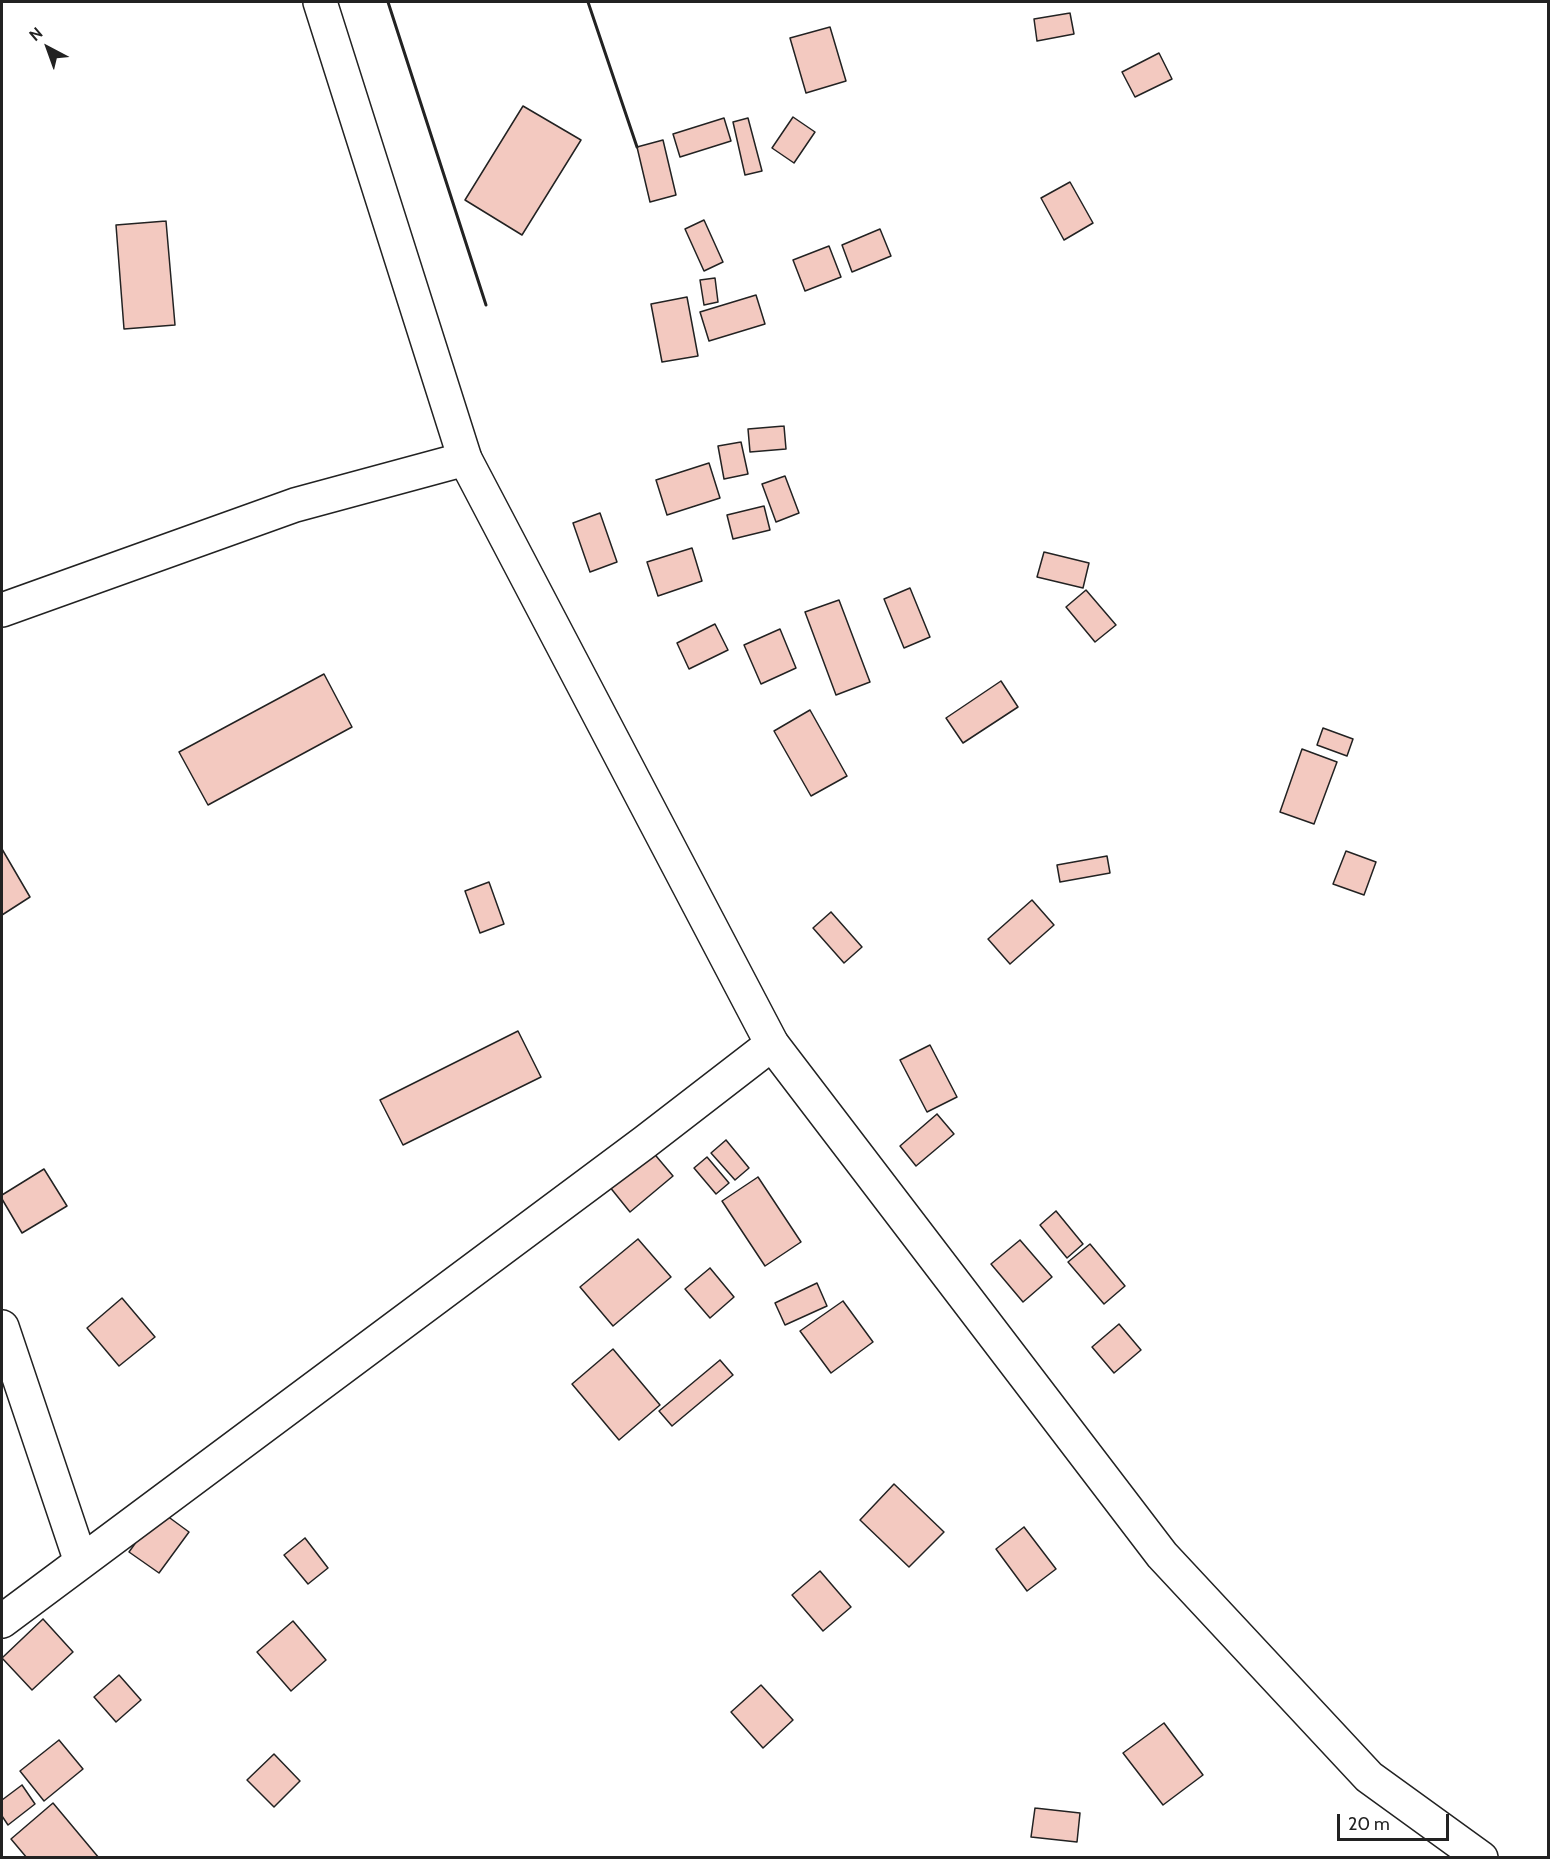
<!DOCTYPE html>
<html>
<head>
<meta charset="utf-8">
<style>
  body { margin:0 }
  #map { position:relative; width:1550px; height:1859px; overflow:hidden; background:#fff; font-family:Cabin,sans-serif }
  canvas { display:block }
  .frame { position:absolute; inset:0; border:3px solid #222; pointer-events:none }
  .north { position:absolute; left:18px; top:18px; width:60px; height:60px; -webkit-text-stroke:4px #fff; paint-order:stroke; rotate:319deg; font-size:16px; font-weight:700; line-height:24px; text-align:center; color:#222 }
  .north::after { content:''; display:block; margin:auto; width:21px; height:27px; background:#222; clip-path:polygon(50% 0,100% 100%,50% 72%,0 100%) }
  .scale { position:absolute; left:1337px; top:1814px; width:112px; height:27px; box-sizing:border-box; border:3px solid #222; border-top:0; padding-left:8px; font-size:18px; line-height:21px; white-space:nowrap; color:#222; -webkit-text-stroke:4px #fff; paint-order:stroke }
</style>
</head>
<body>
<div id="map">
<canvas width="1550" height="1859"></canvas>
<div class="frame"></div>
<div class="north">N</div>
<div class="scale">20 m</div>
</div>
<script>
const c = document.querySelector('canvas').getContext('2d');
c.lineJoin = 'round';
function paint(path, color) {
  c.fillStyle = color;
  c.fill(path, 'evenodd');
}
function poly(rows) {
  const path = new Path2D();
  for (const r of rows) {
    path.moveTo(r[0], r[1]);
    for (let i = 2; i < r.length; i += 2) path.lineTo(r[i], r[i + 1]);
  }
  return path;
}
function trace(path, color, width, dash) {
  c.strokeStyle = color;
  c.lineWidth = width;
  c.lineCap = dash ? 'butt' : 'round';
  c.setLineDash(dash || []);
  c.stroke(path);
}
const building = poly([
  [1070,13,1074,34,1037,41,1034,19,1070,13],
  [830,27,846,81,806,93,790,38,830,27],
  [1159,53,1172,79,1135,97,1122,72,1159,53],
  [523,106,581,140,522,235,465,200,523,106],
  [793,117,815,132,794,163,772,148,793,117],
  [724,118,731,141,680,157,673,134,724,118],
  [748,118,762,171,745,175,733,122,748,118],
  [663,140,676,195,650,202,637,147,663,140],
  [1070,182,1093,223,1064,240,1041,198,1070,182],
  [704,220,723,262,704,271,685,229,704,220],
  [166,221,175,325,124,329,116,225,166,221],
  [880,229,891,256,852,272,842,245,880,229],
  [829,246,841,277,805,291,793,260,829,246],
  [715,278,718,302,704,305,700,280,715,278],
  [756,295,765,324,709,341,700,312,756,295],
  [687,297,698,356,662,362,651,304,687,297],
  [784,426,786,449,750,452,748,429,784,426],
  [741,442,748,474,724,479,718,446,741,442],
  [709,463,720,498,667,515,656,480,709,463],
  [785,476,799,513,776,522,762,484,785,476],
  [764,506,770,530,733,539,727,515,764,506],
  [600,513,617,562,590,572,573,523,600,513],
  [692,548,702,581,658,596,647,562,692,548],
  [1044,552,1089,563,1083,588,1037,577,1044,552],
  [910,588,930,637,904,648,884,599,910,588],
  [1086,590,1116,625,1095,642,1066,607,1086,590],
  [839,600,870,682,836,695,805,612,839,600],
  [715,624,728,650,689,669,677,643,715,624],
  [780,629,796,668,761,684,744,645,780,629],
  [324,674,352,727,208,805,179,752,324,674],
  [1001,681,1018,707,963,743,946,718,1001,681],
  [810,710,847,776,811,796,774,731,810,710],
  [1323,728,1353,739,1347,756,1317,745,1323,728],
  [1302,749,1337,762,1314,824,1280,812,1302,749],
  [2,849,30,897,2,915,2,849],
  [1346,851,1376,862,1364,895,1333,884,1346,851],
  [1107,856,1110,873,1060,882,1057,865,1107,856],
  [489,882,504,924,480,933,465,891,489,882],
  [1032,900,1054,925,1010,964,988,939,1032,900],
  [831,912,862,947,844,963,813,928,831,912],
  [518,1031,541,1077,403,1145,380,1100,518,1031],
  [930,1045,957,1097,927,1112,900,1060,930,1045],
  [937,1114,954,1134,916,1166,900,1146,937,1114],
  [726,1140,749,1168,735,1180,711,1153,726,1140],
  [651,1150,673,1176,630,1212,609,1186,651,1150],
  [707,1157,729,1183,716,1194,694,1168,707,1157],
  [44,1169,67,1206,22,1233,2,1199,2,1195,44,1169],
  [758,1177,801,1242,765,1266,722,1201,758,1177],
  [1056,1211,1083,1244,1067,1258,1040,1225,1056,1211],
  [638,1239,671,1277,613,1326,580,1287,638,1239],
  [1020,1240,1052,1277,1023,1302,991,1264,1020,1240],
  [1090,1244,1125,1286,1104,1304,1068,1262,1090,1244],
  [710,1268,734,1297,710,1318,685,1289,710,1268],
  [817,1283,827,1306,785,1325,775,1303,817,1283],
  [122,1298,155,1337,119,1366,87,1328,122,1298],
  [843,1301,873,1342,831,1373,800,1331,843,1301],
  [1119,1324,1141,1350,1114,1373,1092,1347,1119,1324],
  [613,1349,660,1405,619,1440,572,1384,613,1349],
  [720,1360,733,1375,672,1426,659,1411,720,1360],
  [894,1484,944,1532,909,1567,860,1520,894,1484],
  [159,1510,189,1532,159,1573,129,1552,159,1510],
  [1024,1527,1056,1569,1027,1591,996,1549,1024,1527],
  [305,1538,328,1568,308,1584,284,1555,305,1538],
  [820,1571,851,1607,823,1631,792,1595,820,1571],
  [43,1619,73,1652,32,1690,2,1658,43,1619],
  [293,1621,326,1660,291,1691,257,1652,293,1621],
  [119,1675,141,1700,116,1722,94,1697,119,1675],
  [761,1685,793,1720,763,1748,731,1712,761,1685],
  [1164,1723,1203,1775,1163,1805,1123,1753,1164,1723],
  [59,1740,83,1769,44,1801,20,1771,59,1740],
  [274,1754,300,1781,274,1807,247,1780,274,1754],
  [22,1785,35,1804,8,1825,2,1816,2,1800,22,1785],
  [53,1803,99,1858,27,1858,11,1839,53,1803],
  [1035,1808,1080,1813,1077,1842,1031,1837,1035,1808]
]);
const minor = poly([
  [2,610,295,505,465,459],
  [2,1327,81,1562],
  [2,1621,645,1142,772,1044]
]);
const tertiary = poly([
  [320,2,465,459,772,1044,1162,1555,1369,1777,1481,1858]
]);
const wall = poly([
  [388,2,486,305],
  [588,2,637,147]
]);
paint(building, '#f3c9c0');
trace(building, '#222', 1.5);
trace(minor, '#222', 36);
trace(tertiary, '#222', 36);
trace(minor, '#fff', 33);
trace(tertiary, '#fff', 33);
trace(wall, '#222', 3);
</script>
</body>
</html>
